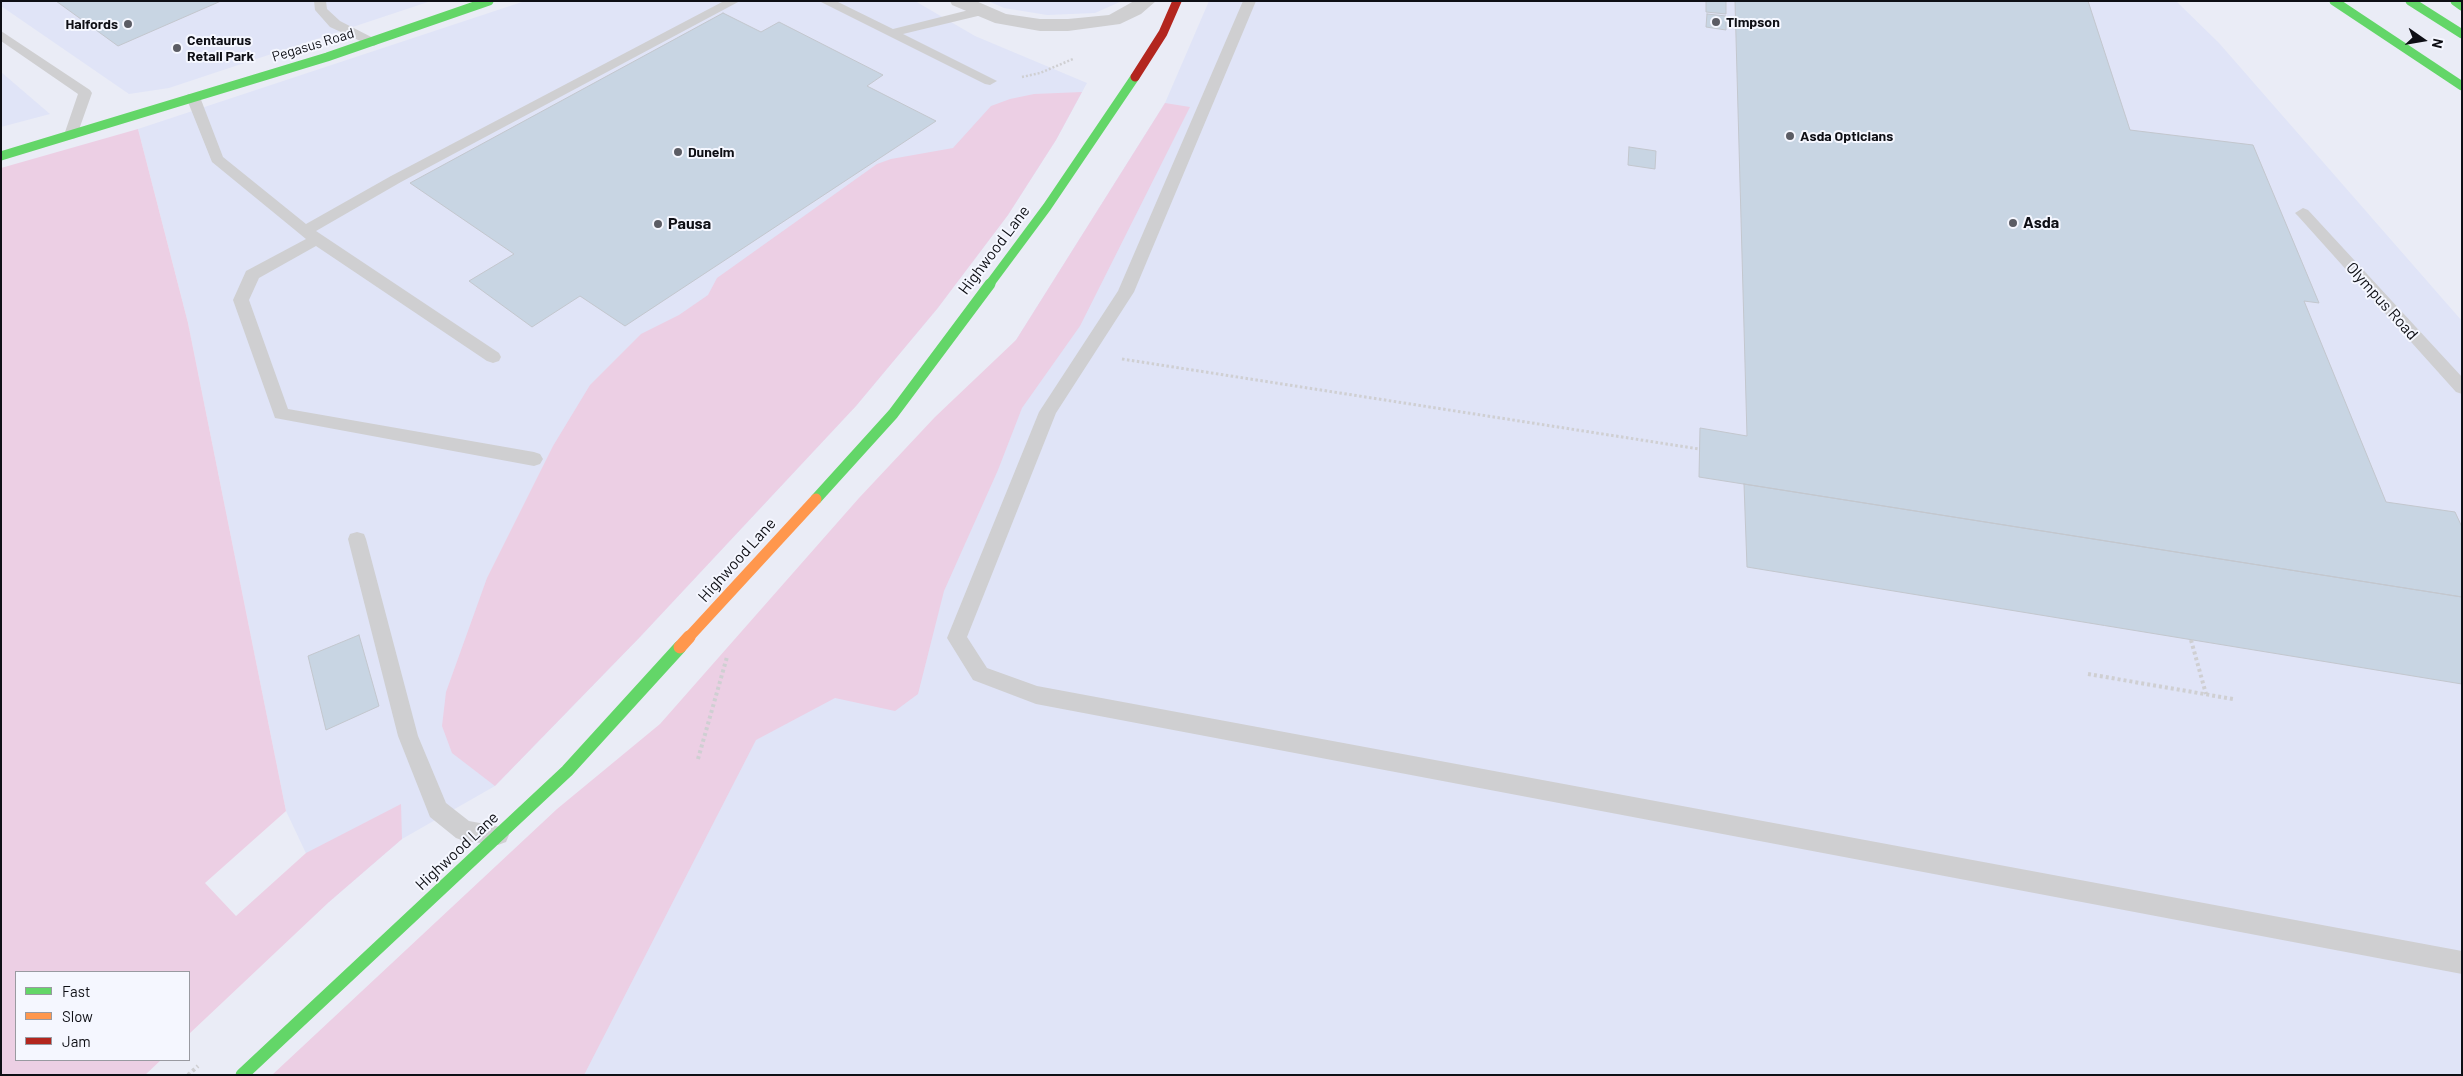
<!DOCTYPE html>
<html>
<head>
<meta charset="utf-8">
<style>
  body { margin:0 }
  #map { position:relative; width:2463px; height:1076px; overflow:hidden; background:#eaecf6; font-family:Barlow,sans-serif }
  canvas { display:block }
  .frame { position:absolute; inset:0; border:2px solid #0e0f15; pointer-events:none }
  .legend { position:absolute; left:15px; top:971px; width:175px; height:90px; box-sizing:border-box; background:#f5f7ff; border:1px solid #999aa1; margin:0; padding:6px 9px; list-style:none; font-size:15px; color:#0e0f15 }
  .legend li { display:flex; align-items:center; gap:10px; height:25px }
  .legend b { width:25px; border:1px solid #999aa1 }
  .north { position:absolute; left:2398px; top:15px; width:50px; height:50px; -webkit-text-stroke:4px #f5f7ff; paint-order:stroke; rotate:103deg; font-size:14px; font-weight:700; line-height:20px; text-align:center; color:#0e0f15 }
  .north::after { content:''; display:block; margin:auto; width:18px; height:22px; background:#0e0f15; clip-path:polygon(50% 0,100% 100%,50% 72%,0 100%) }
</style>
</head>
<body>
<div id="map">
<canvas width="2463" height="1076"></canvas>
<div class="frame"></div>
<ul class="legend">
<li><b style="height:6px;background:#63d668"></b>Fast</li>
<li><b style="height:6px;background:#ff974d"></b>Slow</li>
<li><b style="height:6px;background:#b3261e"></b>Jam</li>
</ul>
<div class="north">N</div>
</div>
<script>
const c = document.querySelector('canvas').getContext('2d');
c.lineJoin = 'round';
function paint(path, color) {
  c.fillStyle = color;
  c.fill(path, 'evenodd');
}
function poly(rows) {
  const path = new Path2D();
  for (const r of rows) {
    path.moveTo(r[0], r[1]);
    for (let i = 2; i < r.length; i += 2) path.lineTo(r[i], r[i + 1]);
  }
  return path;
}
function trace(path, color, width, dash) {
  c.strokeStyle = color;
  c.lineWidth = width;
  c.lineCap = dash ? 'butt' : 'round';
  c.setLineDash(dash || []);
  c.stroke(path);
}
function drawText(font, color, halo, rows, align = 'center') {
  c.font = font + ' Barlow,sans-serif';
  c.lineWidth = 4;
  c.setLineDash([]);
  c.textBaseline = 'middle';
  c.strokeStyle = halo;
  c.fillStyle = color;
  for (const [text, x, y, turn = 0] of rows) {
    c.save();
    c.translate(x, y);
    c.rotate((+turn || 0) * Math.PI / 180);
    c.textAlign = isNaN(turn) ? turn : align;
    if (halo) c.strokeText(text, 0, 0);
    c.fillText(text, 0, 0);
    c.restore();
  }
}
const built = poly([
  [1,1,431,1,169,88,129,94,1,6],
  [525,1,915,1,975,36,1087,83,1056,140,1008,215,937,309,856,406,640,637,495,786,402,839,329,902,286,811,188,323,138,129],
  [988,1,1122,1,1095,13,1047,15,1004,8],
  [1209,1,2176,1,2219,43,2462,321,2462,1075,406,1075,1016,340,1165,103],
  [1,72,50,114,1,127]
]);
const green = poly([
  [1082,92,1056,140,1008,215,937,309,856,406,640,637,495,786,452,753,442,726,446,692,487,578,553,446,590,385,641,334,679,315,708,295,717,278,877,164,891,159,953,148,991,106,1010,99,1034,94],
  [1165,103,1190,107,1080,326,1022,408,998,470,944,591,918,694,895,711,835,698,756,740,584,1075,272,1075,557,809,660,724,859,498,935,417,1016,340],
  [138,129,188,323,286,811,205,883,236,916,306,853,401,804,402,839,329,902,189,1034,189,972,16,972,16,1060,161,1060,145,1075,1,1075,1,168]
]);
const building = poly([
  [56,1,221,1,118,46,56,1],
  [1706,1,1726,1,1726,14,1706,12,1706,1],
  [1735,1,2088,1,2130,130,2253,145,2319,303,2304,301,2386,502,2455,512,2462,527,2462,597,1699,477,1700,428,1747,436,1735,1],
  [723,13,761,32,779,22,883,75,867,86,936,121,625,326,580,296,532,327,469,281,514,254,410,183,723,13],
  [1707,14,1726,16,1726,30,1706,27,1707,14],
  [1629,147,1656,151,1655,169,1628,165,1629,147],
  [1744,484,2462,597,2462,684,1747,567,1744,484],
  [359,635,379,706,326,730,308,656,359,635]
]);
const pathFar2 = poly([
  [1022,77,1040,73,1073,59]
]);
const pathFar1 = poly([
  [1122,359,1699,449]
]);
const path = poly([
  [2191,640,2206,694],
  [2088,674,2233,699],
  [698,759,727,657],
  [188,1075,198,1066]
]);
const lane = poly([
  [314,1,326,1,327,9,340,21,381,42,374,46,369,45,330,27,315,10,314,1],
  [724,1,740,1,401,182,316,231,499,353,501,357,499,361,493,363,487,361,316,246,259,278,249,300,288,409,534,452,540,454,543,459,540,464,534,466,275,418,233,300,246,271,306,239,212,162,186,97,188,94,198,94,200,97,223,157,306,224,391,176,724,1],
  [819,1,836,1,893,29,981,7,986,8,988,11,986,14,903,34,997,81,990,85,985,84,819,1],
  [1243,1,1256,1,1134,292,1056,413,967,637,987,668,1037,686,2462,951,2462,974,1036,704,973,680,947,638,1039,412,1118,291,1243,1],
  [1,31,90,90,92,93,76,138,71,139,64,135,78,94,1,41,1,31],
  [2303,208,2308,210,2462,377,2462,394,2456,392,2298,216,2295,213,2303,208],
  [357,532,364,534,366,539,418,736,446,803,469,821,506,828,509,835,506,842,498,845,464,841,456,838,430,817,398,736,348,539,350,534,357,532]
]);
const street = poly([
  [950,1,976,1,1006,14,1040,19,1068,19,1109,15,1134,1,1156,1,1141,14,1120,24,1068,31,1040,31,995,23,952,5,950,1]
]);
const fastFar2 = poly([
  [2334,1,2462,86],
  [2410,1,2462,34],
  [2455,1,2462,6],
  [1,156,327,57,489,1],
  [989,285,1047,207,1135,77]
]);
const fastFar1 = poly([
  [816,499,893,414,990,284]
]);
const fast = poly([
  [242,1075,567,771,680,647]
]);
const slowFar1 = poly([
  [688,638,816,499]
]);
const slow = poly([
  [680,647,689,637]
]);
const jam = poly([
  [1135,77,1163,33,1177,1]
]);
const markers = [
  [1716,22,5,"#5b5c64"],
  [128,24,5,"#5b5c64"],
  [177,48,5,"#5b5c64"],
  [1790,136,5,"#5b5c64"],
  [678,152,5,"#5b5c64"],
  [2013,223,5,"#5b5c64"],
  [658,224,5,"#5b5c64"]
];
const farPoinames = [
  ["Timpson",1726,22],
  ["Halfords",118,24,"right"],
  ["Centaurus",187,40],
  ["Retail Park",187,56],
  ["Asda Opticians",1800,136],
  ["Dunelm",688,152]
];
const farStreetnames = [
  ["Pegasus Road",313,45,-17]
];
const poiNames = [
  ["Asda",2023,223],
  ["Pausa",668,224]
];
const streetNames = [
  ["Highwood Lane",994,250,-53],
  ["Olympus Road",2382,301,48],
  ["Highwood Lane",737,560,-48],
  ["Highwood Lane",457,851,-43]
];
paint(built, '#e0e4f7');
paint(green, '#eccfe4');
paint(building, '#c8d5e3');
trace(building, '#c3c7ce', 1);
trace(pathFar2, '#cfcfd2', 2.5, [2, 2]);
trace(pathFar1, '#cfcfd2', 3, [2.5, 2.5]);
trace(path, '#cfcfd2', 4, [3, 3]);
paint(lane, '#cfcfd1');
paint(street, '#cfcfd1');
trace(fastFar2, '#63d668', 9);
trace(fastFar1, '#63d668', 11);
trace(fast, '#63d668', 13);
trace(slowFar1, '#ff974d', 11);
trace(slow, '#ff974d', 13);
trace(jam, '#b3261e', 9);
for (const [x, y, r, color] of markers) {
  const dot = new Path2D();
  dot.arc(x, y, r, 0, 2 * Math.PI);
  c.fillStyle = color;
  c.fill(dot);
  trace(dot, '#f5f7ff', 2);
}
drawText('bold 14px', '#0e0f15', '#f5f7ff', farPoinames, 'left');
drawText('14px', '#0e0f15', '#f5f7ff', farStreetnames);
drawText('bold 16px', '#0e0f15', '#f5f7ff', poiNames, 'left');
drawText('16px', '#0e0f15', '#f5f7ff', streetNames);
</script>
</body>
</html>
